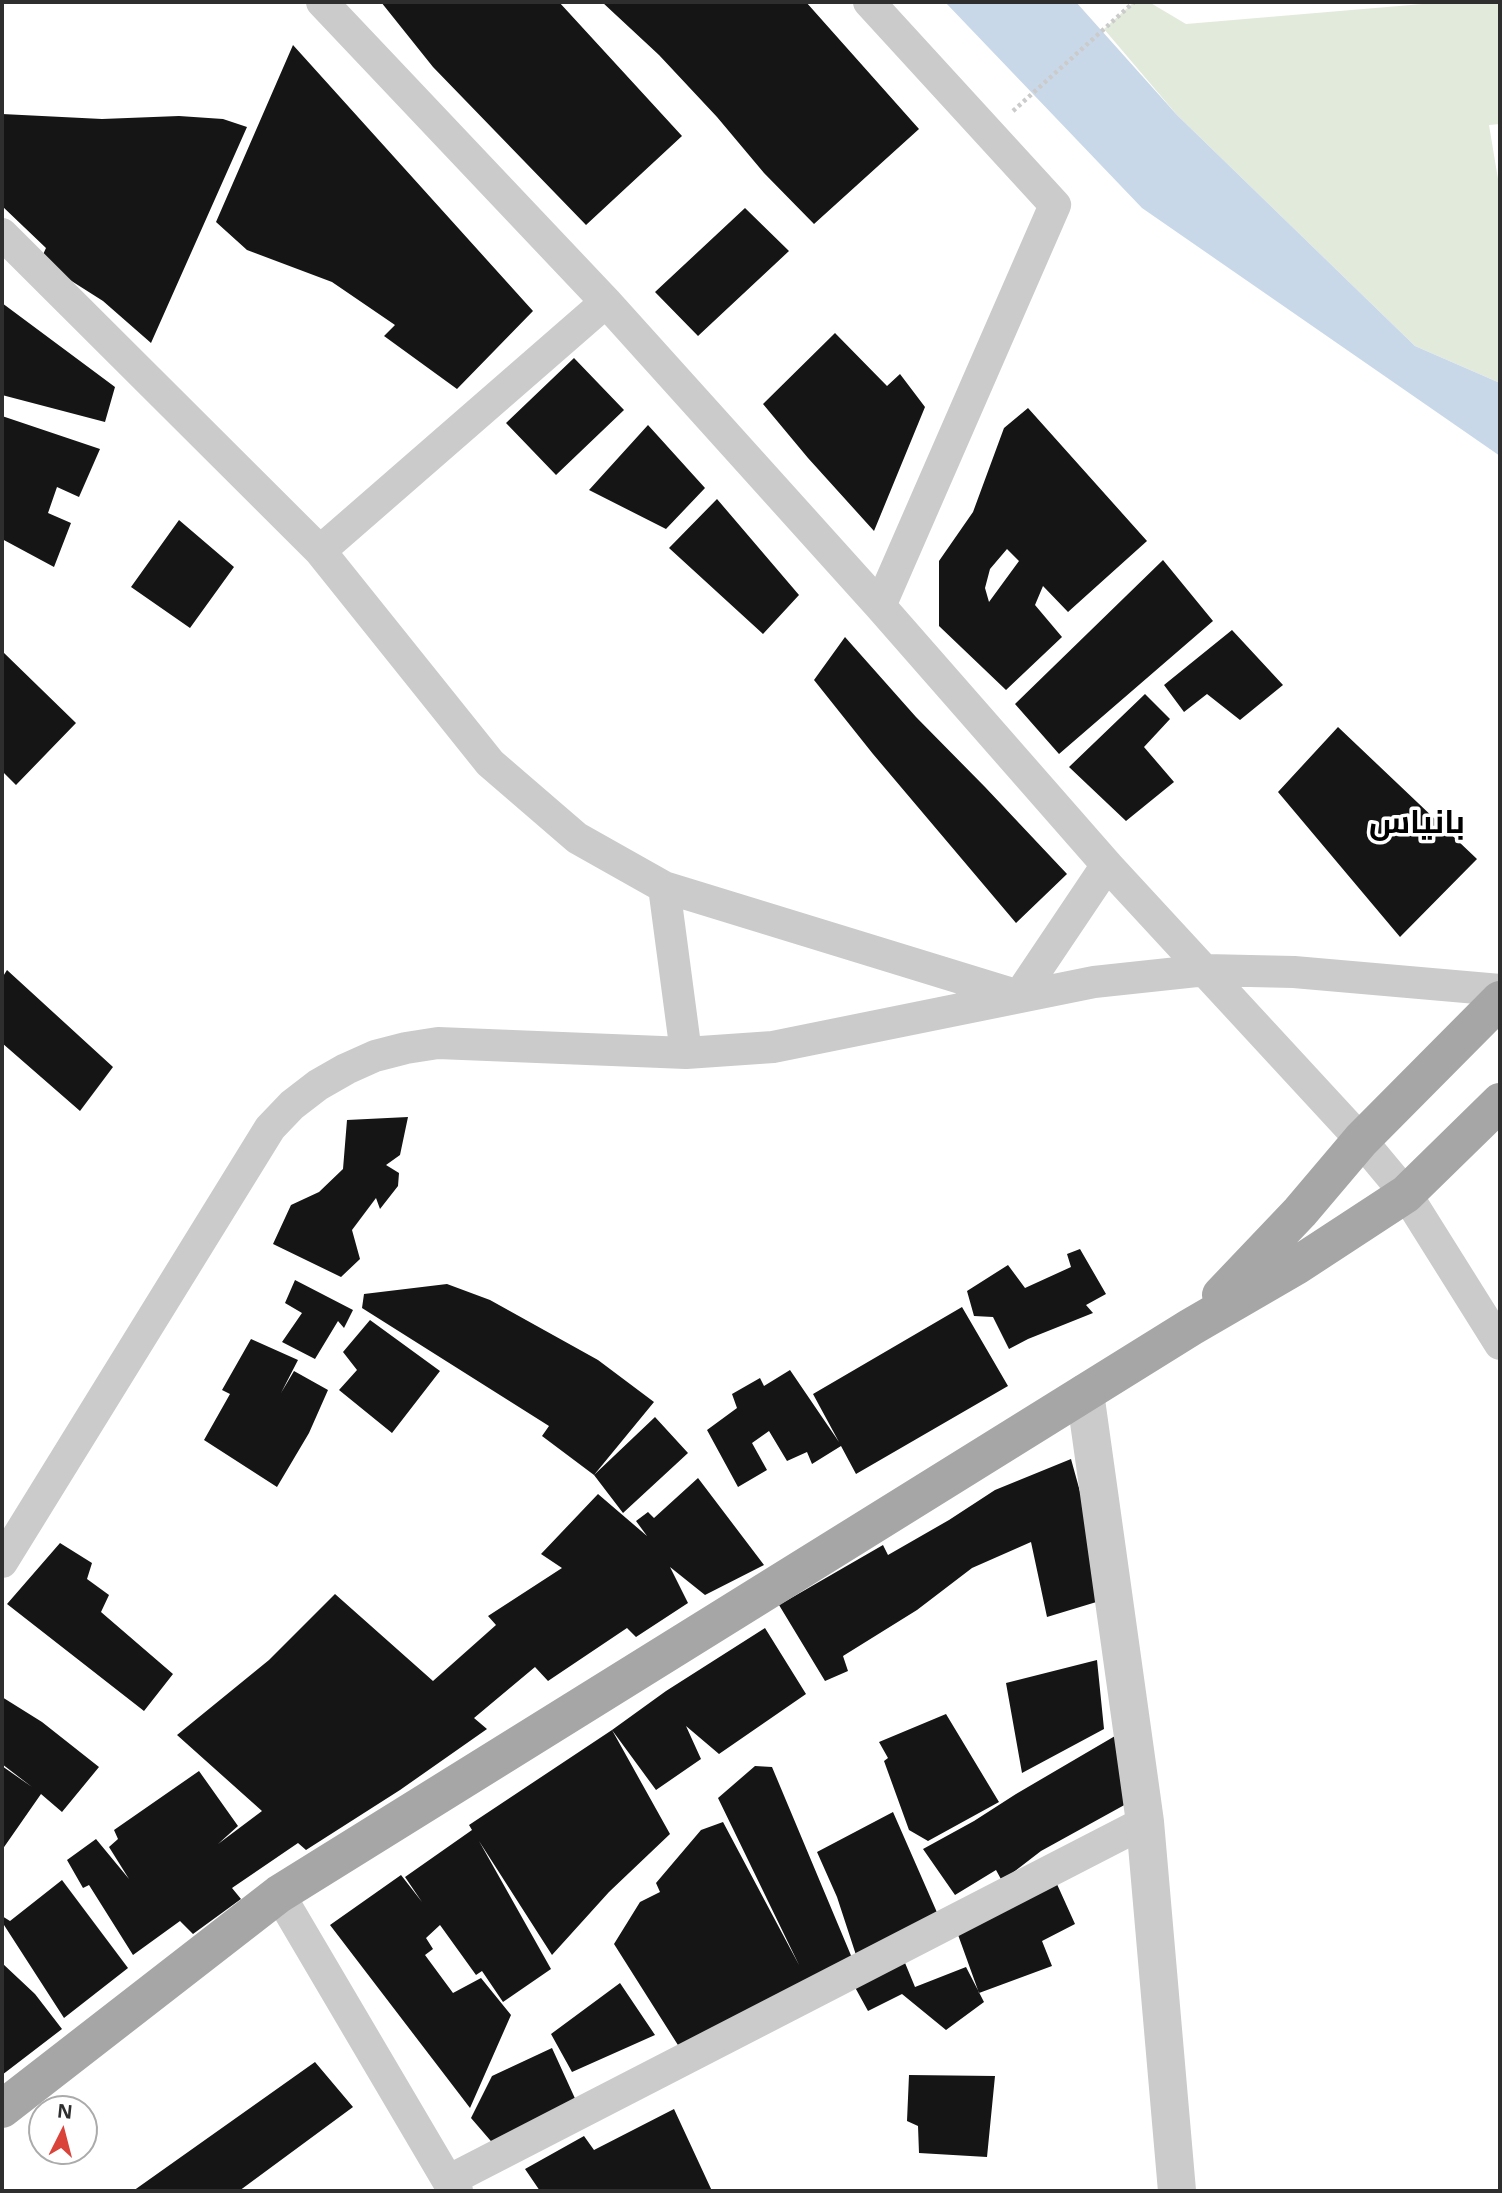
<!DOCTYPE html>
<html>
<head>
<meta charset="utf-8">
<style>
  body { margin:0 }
  #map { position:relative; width:1502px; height:2193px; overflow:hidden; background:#fff; font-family:"Open Sans",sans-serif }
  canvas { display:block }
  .frame { position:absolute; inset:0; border:4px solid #2e2e2e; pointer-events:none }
  .north { position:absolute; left:28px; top:2095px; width:70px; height:70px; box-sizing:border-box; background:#fff; border:2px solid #ababab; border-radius:50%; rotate:6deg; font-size:19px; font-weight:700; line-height:28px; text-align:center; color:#2e2e2e }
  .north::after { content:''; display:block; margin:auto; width:24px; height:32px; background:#da433a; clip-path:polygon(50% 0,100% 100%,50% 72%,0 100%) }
</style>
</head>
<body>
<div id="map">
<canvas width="1502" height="2193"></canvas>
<div class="frame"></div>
<div class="north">N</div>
</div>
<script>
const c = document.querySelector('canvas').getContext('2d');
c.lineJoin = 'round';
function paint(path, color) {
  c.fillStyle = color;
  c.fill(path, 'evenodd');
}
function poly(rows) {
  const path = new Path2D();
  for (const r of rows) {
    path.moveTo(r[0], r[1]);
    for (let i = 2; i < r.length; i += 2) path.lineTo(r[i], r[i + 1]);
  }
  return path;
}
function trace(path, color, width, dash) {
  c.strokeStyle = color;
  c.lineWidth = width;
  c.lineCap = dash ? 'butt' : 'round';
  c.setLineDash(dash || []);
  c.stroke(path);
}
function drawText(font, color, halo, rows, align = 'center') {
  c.font = font + ' "Open Sans",Cairo,sans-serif';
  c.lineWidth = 7;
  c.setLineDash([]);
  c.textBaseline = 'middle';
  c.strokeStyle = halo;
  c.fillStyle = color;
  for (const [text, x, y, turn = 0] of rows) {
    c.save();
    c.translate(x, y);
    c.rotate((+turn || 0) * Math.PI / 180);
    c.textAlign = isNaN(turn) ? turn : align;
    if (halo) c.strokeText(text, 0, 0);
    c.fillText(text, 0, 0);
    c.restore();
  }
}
const green = poly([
  [1134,2,1149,2,1186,24,1446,2,1500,2,1500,124,1489,125,1500,191,1500,383,1415,346,1177,115,1104,29]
]);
const water = poly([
  [945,2,1076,2,1177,115,1415,346,1500,383,1500,456,1142,208]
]);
const building = poly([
  [381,2,559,2,682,136,586,225,433,67],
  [602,2,806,2,919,129,814,224,764,173,717,117,659,55],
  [293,45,533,311,457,389,384,336,395,325,332,282,247,250,216,222],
  [2,114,102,119,179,116,223,119,247,127,151,343,103,301,40,261,46,248,2,206],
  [745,208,789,251,698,336,655,292],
  [2,303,115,387,105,422,2,395],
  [835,333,887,386,900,374,925,407,874,531,808,458,763,404],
  [574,358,624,410,556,475,506,423],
  [1028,408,1147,541,1068,612,1043,586,1035,605,1062,637,1006,690,939,626,939,561,973,512,1004,428],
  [1007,549,1019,561,989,602,985,588,990,569],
  [2,416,100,449,79,497,57,487,48,513,71,523,54,567,2,539],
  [648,425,705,488,666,529,589,490],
  [717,499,799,595,763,634,669,548],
  [179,520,234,567,190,628,131,587],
  [1163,560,1213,621,1059,754,1015,704],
  [1232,630,1283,685,1240,720,1207,694,1184,712,1164,685],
  [845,637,916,717,985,787,1067,874,1016,923,873,754,814,680],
  [2,651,76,723,16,785,2,771],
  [1145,694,1170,719,1144,747,1174,782,1126,821,1069,767],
  [1338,727,1477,859,1400,937,1278,792],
  [7,970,113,1067,80,1111,2,1043,2,978],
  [408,1117,400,1155,386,1165,399,1173,398,1186,380,1209,376,1198,352,1230,360,1259,341,1277,273,1244,291,1205,319,1192,343,1169,347,1120],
  [1080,1249,1106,1294,1086,1305,1093,1313,1028,1339,1009,1349,993,1317,974,1316,967,1291,1008,1265,1025,1288,1071,1267,1067,1254],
  [295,1280,353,1310,344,1328,338,1321,315,1359,282,1342,302,1313,285,1303],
  [447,1284,490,1300,598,1360,654,1402,594,1475,655,1417,688,1453,623,1513,594,1475,542,1436,549,1426,362,1308,364,1294],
  [962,1307,1008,1386,856,1474,841,1446,812,1464,807,1452,787,1461,769,1431,752,1443,767,1470,738,1487,707,1430,737,1408,732,1394,760,1378,764,1386,790,1370,839,1442,813,1394],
  [370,1320,440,1371,392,1433,339,1390,357,1370,343,1352],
  [251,1339,298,1360,281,1393,294,1371,328,1390,309,1433,277,1487,204,1440,230,1394,222,1390],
  [1071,1459,1087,1517,1103,1600,1047,1617,1031,1542,972,1568,917,1610,843,1656,848,1671,825,1681,779,1605,883,1545,888,1555,949,1520,995,1490],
  [698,1478,764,1565,705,1595,670,1567,688,1603,636,1637,627,1628,548,1681,535,1667,474,1718,487,1729,400,1790,306,1850,298,1843,232,1888,241,1899,193,1934,180,1921,133,1955,89,1885,83,1888,67,1860,96,1839,129,1879,109,1847,118,1839,114,1830,199,1771,238,1826,218,1844,262,1811,177,1735,269,1660,335,1594,433,1681,496,1625,488,1616,562,1568,541,1554,598,1494,647,1536,636,1521,648,1512,654,1518],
  [60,1543,92,1563,87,1579,109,1595,101,1612,173,1674,144,1711,7,1604],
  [765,1628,806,1694,719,1754,686,1726,701,1759,656,1790,612,1730,666,1691],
  [1097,1660,1104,1729,1022,1773,1006,1683],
  [2,1697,42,1722,99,1767,62,1812,41,1794,2,1850,2,1766,32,1787,2,1764],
  [946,1714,999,1802,928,1841,909,1830,884,1761,888,1758,879,1742],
  [612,1730,670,1834,609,1892,552,1955,479,1841,551,1969,503,2002,482,1971,476,1975,440,1925,426,1938,433,1949,425,1955,453,1993,481,1978,511,2015,470,2108,330,1925,401,1875,422,1902,405,1877,472,1830,469,1825],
  [1115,1736,1128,1803,1041,1851,1002,1881,996,1870,955,1895,923,1849,974,1821,1016,1794],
  [755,1766,772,1767,855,1965,683,2053,614,1944,640,1902,660,1892,656,1883,701,1830,723,1822,799,1965,718,1798],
  [893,1812,939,1917,856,1955,837,1897,817,1852],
  [62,1880,128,1968,64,2018,4,1925,2,1931,2,1916,10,1921],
  [1056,1882,1075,1924,1042,1941,1052,1966,979,1993,957,1932],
  [903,1958,915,1987,966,1967,984,2002,946,2030,902,1994,868,2011,851,1980],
  [2,1963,35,1994,62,2029,2,2075],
  [620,1983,655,2035,572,2072,551,2034],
  [552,2048,578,2105,496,2147,471,2118,492,2076],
  [315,2062,353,2107,239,2191,133,2191],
  [909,2075,995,2076,987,2157,919,2153,918,2126,907,2121],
  [674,2109,712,2191,540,2191,525,2169,584,2136,594,2150]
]);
const path = poly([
  [1013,111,1134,2]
]);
const minor = poly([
  [322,2,606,302,880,606,1107,865,1361,1140,1406,1194,1500,1344],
  [869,2,1055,205,880,606],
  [2,234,320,551,490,763,577,838,664,887,1019,996,1107,865],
  [320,551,606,302],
  [664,887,686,1053],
  [2,1562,270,1128,292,1105,318,1085,346,1069,375,1056,406,1048,438,1043,686,1053,773,1047,1094,982,1206,970,1294,972,1500,990],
  [279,1894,448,2181,457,2191],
  [448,2181,1145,1822]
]);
const tertiary = poly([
  [1085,1393,1145,1822,1177,2191]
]);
const primary = poly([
  [1221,1295,1300,1212,1361,1140,1500,1000],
  [2,2109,279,1894,1191,1327,1296,1266,1406,1194,1500,1102]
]);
const districtNames = [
  ["بانياس",1417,824]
];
paint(green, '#e2eadc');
paint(water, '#c9d8e9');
paint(building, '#151515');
trace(path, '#cbcbcb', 4.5, [3.5, 3.5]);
trace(minor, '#cbcbcb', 32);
trace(tertiary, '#cbcbcb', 38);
trace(primary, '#a6a6a6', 38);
drawText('bold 32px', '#000', '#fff', districtNames);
</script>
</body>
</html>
